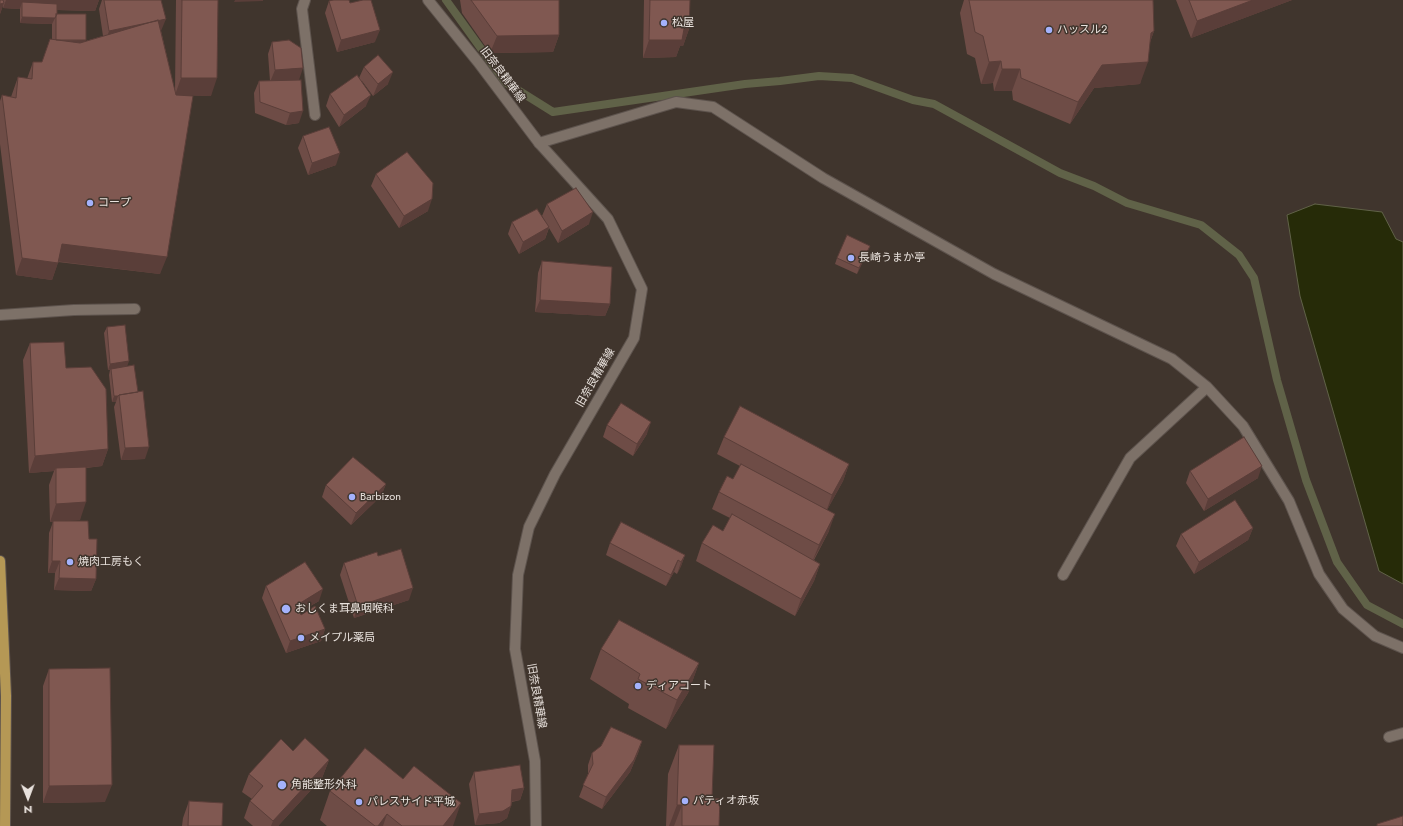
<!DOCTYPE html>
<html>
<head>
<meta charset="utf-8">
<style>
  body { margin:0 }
  #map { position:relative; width:1403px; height:826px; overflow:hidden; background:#40352d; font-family:Jost,sans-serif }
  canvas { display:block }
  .north { position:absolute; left:8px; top:778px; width:40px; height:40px; -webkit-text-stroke:3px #40352d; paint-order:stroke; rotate:179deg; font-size:11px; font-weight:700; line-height:16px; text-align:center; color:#e9e2dd }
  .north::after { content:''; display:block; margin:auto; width:14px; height:18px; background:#e9e2dd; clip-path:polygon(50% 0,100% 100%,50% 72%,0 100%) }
</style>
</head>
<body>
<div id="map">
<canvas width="1403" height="826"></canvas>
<div class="north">N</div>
</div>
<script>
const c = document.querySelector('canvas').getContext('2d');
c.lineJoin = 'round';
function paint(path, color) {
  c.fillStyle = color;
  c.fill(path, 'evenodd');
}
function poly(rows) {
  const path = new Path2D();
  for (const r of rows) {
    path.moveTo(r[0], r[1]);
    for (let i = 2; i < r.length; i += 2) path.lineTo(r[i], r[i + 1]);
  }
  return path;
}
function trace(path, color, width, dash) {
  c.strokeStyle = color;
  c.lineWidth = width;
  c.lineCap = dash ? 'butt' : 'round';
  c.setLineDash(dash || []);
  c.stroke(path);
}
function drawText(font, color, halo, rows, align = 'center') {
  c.font = font + ' Jost,"Noto Sans JP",sans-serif';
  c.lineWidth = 3;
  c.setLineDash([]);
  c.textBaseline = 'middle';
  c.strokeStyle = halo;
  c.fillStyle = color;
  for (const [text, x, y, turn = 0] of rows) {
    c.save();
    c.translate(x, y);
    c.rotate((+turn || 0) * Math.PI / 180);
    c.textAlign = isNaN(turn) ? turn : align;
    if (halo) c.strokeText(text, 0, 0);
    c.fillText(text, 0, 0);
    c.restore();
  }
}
const water = poly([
  [1315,204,1382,212,1396,239,1403,242,1403,584,1379,571,1300,296,1287,215,1315,204]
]);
const stream = poly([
  [446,0,505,82,553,112,745,84,780,81,819,76,852,78,913,100,934,104,1060,173,1094,186,1127,203,1201,225,1239,255,1254,278,1277,380,1306,480,1337,562,1367,605,1403,624]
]);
const lane = poly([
  [0,315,74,310,135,309]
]);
const street = poly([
  [305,0,302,9,315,115],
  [539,143,676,102,713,107,823,178,994,274,1172,359,1207,387,1243,426,1289,501,1319,574,1343,609,1375,636,1403,648],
  [1063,575,1130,458,1207,387],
  [1389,737,1403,733]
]);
const secondary = poly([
  [428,0,478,62,539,143,608,219,642,289,634,338,555,474,529,527,518,575,515,649,535,761,536,826]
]);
const primary = poly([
  [0,561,6,696,5,826]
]);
const wall = poly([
  [0,0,99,0,95,11,57,10,57,14,86,41,103,36,99,9,102,0,161,0,161,31,175,92,176,0,218,0,211,96,183,95,160,274,58,262,52,280,16,275,0,144,0,101,2,95,11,97,18,77,27,79,33,62,42,62,52,40,52,24,20,23,20,9,3,8,3,5,0,14],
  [460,0,559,0,559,35,553,52,490,53,462,13],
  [644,0,690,0,689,29,683,46,680,46,676,57,643,58],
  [964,0,1153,0,1154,31,1149,45,1140,84,1094,88,1070,124,1013,100,1012,91,994,91,993,83,981,84,975,58,967,54,960,13],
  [1176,0,1292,0,1191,38],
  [329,1,350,3,375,42,337,52,325,13],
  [272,42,299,80,299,123,286,125,255,113,254,93,259,81,270,81,268,54],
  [364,67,388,84,373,96,362,81,366,106,339,127,326,106,330,94,359,78],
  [303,136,336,165,308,175,298,148],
  [376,174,428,211,399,228,371,186],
  [547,204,589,224,558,243,549,228,545,239,519,254,508,234,512,222,545,221,542,216],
  [870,246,857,274,835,264,837,258],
  [542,261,610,304,605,316,535,312,538,273],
  [107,327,127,366,145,459,121,460,114,407,116,402,112,402,109,375,110,370,108,370,104,333],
  [30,343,66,368,108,449,102,466,86,468,80,520,58,521,89,539,96,579,91,591,54,590,55,573,48,573,49,533,53,522,50,522,49,485,54,471,29,473,23,360],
  [607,425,647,434,633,456,603,437],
  [724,437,849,464,843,481,827,510,829,531,814,560,820,564,814,581,795,616,696,561,702,543,723,531,730,518,712,509,719,492,733,479,740,466,717,454],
  [1190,471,1258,478,1204,511,1186,483],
  [386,484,381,496,351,525,322,497,326,485],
  [1253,528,1248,540,1194,574,1176,546,1181,534],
  [610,543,685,555,681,566,677,574,674,572,666,586,606,555],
  [378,556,409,600,354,618,340,575,344,563],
  [266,586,319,601,300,612,301,615,325,629,321,641,286,653,262,598],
  [601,649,699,663,688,693,666,729,628,708,629,704,590,679],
  [49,669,105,802,43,803,43,686],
  [642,741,638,753,630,772,602,809,579,797,588,774,588,765,592,753],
  [679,745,712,798,719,826,666,826,668,774],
  [293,751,329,760,322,778,278,826,253,826,244,818,250,801,252,799,242,792,249,774],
  [474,772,524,788,520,800,512,802,507,818,499,823,475,825,469,784],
  [330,791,453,826,327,826,320,820],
  [189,801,222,826,182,826,183,818]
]);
const shadedWall = poly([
  [6,0,99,0,95,11,22,9,22,2,20,9,3,8],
  [235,0,263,0,263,1,234,2],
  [1253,0,1292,0,1191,38,1197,21],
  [4,3,0,14,0,4],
  [22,17,55,18,52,24,20,23],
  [166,19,161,31,105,43,109,31],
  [684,29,689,29,683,46,680,46,676,57,643,58,649,40],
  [380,30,375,42,337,52,341,40],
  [1154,31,1146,53,1151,33],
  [559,35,553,52,490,53,497,36],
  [86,40,82,52,56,41],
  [1001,61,993,83,981,84,989,62],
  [1148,62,1140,84,1094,88,1070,124,1078,102,1102,65],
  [303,68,299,80,270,82,275,70],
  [1002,69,1020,69,1012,91,994,91],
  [393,72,388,84,373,96,378,84],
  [181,78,217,78,211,96,175,95],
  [371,95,366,106,339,127,344,115],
  [303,111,299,123,286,125,290,113],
  [340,153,336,165,308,175,312,163],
  [432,199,428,211,399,228,404,216],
  [593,212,589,224,558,243,562,231],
  [549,227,545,239,519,254,523,242],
  [62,244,167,257,160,274,55,261],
  [870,246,868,252,857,274,859,268],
  [22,258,58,263,52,280,16,275],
  [540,300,610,304,605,316,535,312],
  [129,361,127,367,108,370,110,364],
  [114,396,118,396,116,402,112,402],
  [651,422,647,434,633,456,637,444],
  [149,447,145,459,121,460,125,448],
  [108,449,102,466,56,471,56,468,54,471,29,473,35,456],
  [849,464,843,481,826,512,832,495],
  [1262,466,1258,478,1204,511,1208,499],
  [386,484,381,496,351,525,356,513],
  [86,502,80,520,50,522,56,504],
  [835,514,829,531,812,562,819,545],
  [1253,528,1248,540,1194,574,1199,562],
  [685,555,681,566,677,574,681,562],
  [678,560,674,572,666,586,671,575],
  [52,561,60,561,55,573,48,573],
  [820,564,814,581,795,616,801,599],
  [59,578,96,579,91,591,54,590],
  [413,588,409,600,354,618,358,606],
  [323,589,319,601,292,616,297,605],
  [325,629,321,641,286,653,290,641],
  [699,663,688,693,666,729,677,700],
  [642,741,638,753,630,772,602,809,606,797],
  [329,760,322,778,278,826,271,826,273,821],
  [112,785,105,802,43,803,49,786],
  [524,788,520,800,508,802,512,790],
  [461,803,453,826,443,826],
  [677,805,682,805,674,826,669,826],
  [511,806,507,818,499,823,475,825,479,814],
  [387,814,383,826,378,826]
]);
const building = poly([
  [0,0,3,0,4,3,0,4,0,0],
  [104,0,161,0,166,19,109,31,104,0],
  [182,0,218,0,217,78,181,78,182,0],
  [333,0,349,0,350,3,363,0,371,0,380,30,341,40,329,1,333,0],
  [471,0,559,0,559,35,497,36,471,0],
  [650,0,690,0,689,29,684,29,682,40,649,40,650,0],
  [969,0,1153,0,1154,31,1151,33,1148,62,1102,65,1078,102,1021,78,1020,69,1002,69,1001,61,989,62,983,36,975,32,969,0],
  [1189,0,1253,0,1197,21,1189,0],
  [22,2,57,4,57,14,55,18,22,17,22,2],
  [56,14,86,14,86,40,56,40,56,14],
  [158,20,176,95,193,96,167,257,62,244,58,263,22,258,2,95,16,98,18,77,32,79,33,62,42,62,50,39,80,43,158,20],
  [289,40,301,48,303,68,275,70,272,42,289,40],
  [378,55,393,72,378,84,364,67,378,55],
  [357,75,371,95,344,115,330,94,357,75],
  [301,80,303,111,290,113,260,102,259,81,301,80],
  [329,127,340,153,312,163,303,136,329,127],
  [407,152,433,183,432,199,404,216,376,174,407,152],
  [576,188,593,212,562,231,547,204,576,188],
  [537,209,549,227,523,242,512,222,537,209],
  [847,235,870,246,859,268,837,258,847,235],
  [542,261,612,267,610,304,540,300,542,261],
  [125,325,129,361,110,364,107,327,125,325],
  [64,342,66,368,91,367,106,389,108,449,35,456,30,343,64,342],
  [134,365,138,392,119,395,118,396,114,396,111,369,134,365],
  [143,391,149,447,125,448,119,395,143,391],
  [621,403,651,422,637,444,607,425,621,403],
  [740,406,849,464,832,495,724,437,740,406],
  [1244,437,1262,466,1208,499,1190,471,1244,437],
  [353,457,386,484,356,513,326,485,353,457],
  [741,464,835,514,819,545,719,492,727,476,733,479,741,464],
  [86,467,86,502,56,504,56,468,86,467],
  [1235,500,1253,528,1199,562,1181,534,1235,500],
  [732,514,820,564,801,599,702,543,713,525,723,531,732,514],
  [53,521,88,521,89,539,97,539,96,579,59,578,60,561,52,561,53,521],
  [621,522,685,555,681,562,678,560,671,575,610,543,621,522],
  [401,549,413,588,358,606,344,563,377,552,378,556,401,549],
  [305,562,323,589,297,605,301,615,315,606,325,629,290,641,266,586,305,562],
  [619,620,699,663,677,700,638,679,640,674,601,649,619,620],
  [110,668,112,785,49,786,49,669,110,668],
  [611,727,642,741,634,760,606,797,583,785,593,764,592,753,601,746,611,727],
  [305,738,329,760,273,821,250,801,263,786,249,774,281,739,293,751,305,738],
  [679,745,714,745,712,798,720,799,719,826,682,826,682,805,677,805,679,745],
  [365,748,403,779,414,766,461,803,443,826,402,826,387,814,378,826,375,826,330,791,365,748],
  [520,765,524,788,512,790,511,806,503,811,479,814,474,772,520,765],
  [189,801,223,803,222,826,188,826,189,801],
  [1403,816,1403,826,1377,826,1377,824,1403,816]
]);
const markers = [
  [664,23,4,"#a4b2fc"],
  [1049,30,4,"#a4b2fc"],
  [90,203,4,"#a4b2fc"],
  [851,258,4,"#a4b2fc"],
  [352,497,4,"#a4b2fc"],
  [70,562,4,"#a4b2fc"],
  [286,609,5,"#a4b2fc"],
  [301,638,4,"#a4b2fc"],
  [638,686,4,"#a4b2fc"],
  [282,785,5,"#a4b2fc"],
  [685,801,4,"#a4b2fc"],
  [359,802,4,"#a4b2fc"]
];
const poiNames = [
  ["松屋",672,23],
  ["ハッスル２",1057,30],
  ["コープ",98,203],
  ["長崎うまか亭",859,258],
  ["Barbizon",360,497],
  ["焼肉工房もく",78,562],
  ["おしくま耳鼻咽喉科",295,609],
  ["メイプル薬局",309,638],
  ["ディアコート",646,686],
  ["角能整形外科",291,785],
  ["パティオ赤坂",693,801],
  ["パレスサイド平城",367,802]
];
const streetNames = [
  ["旧奈良精華線",502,75,53],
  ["旧奈良精華線",596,378,-60],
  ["旧奈良精華線",536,696,80]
];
paint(water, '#262b08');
trace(water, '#606248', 1);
trace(stream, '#606248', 8);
trace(lane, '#5d534d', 12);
trace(street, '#5d534d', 12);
trace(secondary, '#5d534d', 12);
trace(primary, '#5d534d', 12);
trace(lane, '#7d7168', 10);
trace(street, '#7d7168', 10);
trace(secondary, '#7d7168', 10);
trace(primary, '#b59855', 10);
paint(wall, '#6e4c46');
paint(shadedWall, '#5a3e39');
paint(building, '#805851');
trace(building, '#5a3e39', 1);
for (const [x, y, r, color] of markers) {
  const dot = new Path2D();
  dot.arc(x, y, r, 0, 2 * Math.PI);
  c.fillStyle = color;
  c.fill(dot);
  trace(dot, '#40352d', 1.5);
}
drawText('11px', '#e9e2dd', '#40352d', poiNames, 'left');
drawText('11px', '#e9e2dd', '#40352d', streetNames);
</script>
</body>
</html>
